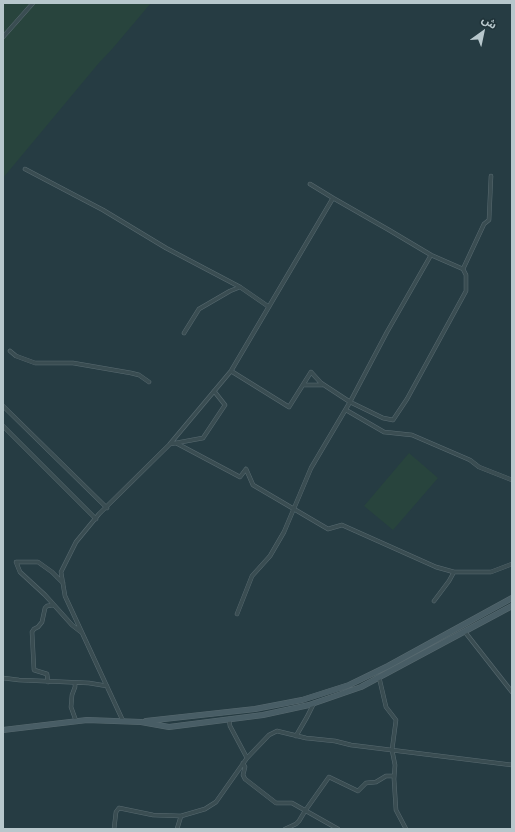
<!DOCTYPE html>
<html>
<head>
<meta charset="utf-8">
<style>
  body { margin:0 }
  #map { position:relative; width:515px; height:832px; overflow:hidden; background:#263c43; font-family:Lato,"Noto Sans Arabic",sans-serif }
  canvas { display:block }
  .frame { position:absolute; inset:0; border:4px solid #b7c7cc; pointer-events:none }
  .north { position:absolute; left:463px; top:12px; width:40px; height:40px; -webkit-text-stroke:3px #1f3238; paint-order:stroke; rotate:33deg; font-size:11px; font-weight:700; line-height:16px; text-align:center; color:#b7c7cc }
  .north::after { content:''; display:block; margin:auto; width:14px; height:18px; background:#b7c7cc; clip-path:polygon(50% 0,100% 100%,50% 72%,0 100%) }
</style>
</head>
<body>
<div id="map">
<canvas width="515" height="832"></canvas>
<div class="frame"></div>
<div class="north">ش</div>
</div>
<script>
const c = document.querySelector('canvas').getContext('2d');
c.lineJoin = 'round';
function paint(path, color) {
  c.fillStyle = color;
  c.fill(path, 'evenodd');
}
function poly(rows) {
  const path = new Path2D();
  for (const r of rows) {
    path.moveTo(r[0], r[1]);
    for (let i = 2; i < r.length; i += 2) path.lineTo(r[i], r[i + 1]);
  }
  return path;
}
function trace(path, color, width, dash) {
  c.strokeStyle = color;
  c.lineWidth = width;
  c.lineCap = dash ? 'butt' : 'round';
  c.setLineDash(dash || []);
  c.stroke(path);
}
const green = poly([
  [3,3,151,3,113,48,98,64,3,178],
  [409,453,438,478,393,530,364,506]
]);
const street = poly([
  [3,37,33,3],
  [25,169,103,210,166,248,240,287,269,307],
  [310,184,333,198,389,230,431,255,463,269,466,275,466,291,407,399,393,420,383,418,350,402,387,332,431,255],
  [463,269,484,224,489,220,491,176],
  [184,333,199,309,230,291,240,287],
  [10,351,16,356,35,363,73,363,131,373,139,375,149,382],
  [231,371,289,407,311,372,321,383,350,402,311,468,284,532,270,556,252,576,237,614],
  [303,385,322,385],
  [3,406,107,508],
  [346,410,384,432,412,435,470,460,479,467,512,480],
  [3,426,96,519],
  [176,443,203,438,225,405,214,391],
  [170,444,176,443,240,477,246,469,253,485,328,529,342,525,436,567,454,572],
  [63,583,52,572,38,562,16,562,20,572,45,595,72,625,81,632],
  [434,601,449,581,454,572,491,572,512,564],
  [465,632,512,692],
  [379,677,386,707,396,720,392,750,395,765,394,779,396,810,406,829],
  [3,678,19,680,89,683,107,686],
  [48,682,47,674,34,670,32,632,34,629,38,627,42,622,45,608,47,606,53,605],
  [75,683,75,687,72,695,71,707,76,721],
  [123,721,65,596,61,572,76,542,99,514,169,445,231,371,333,198],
  [296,736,307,717,314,703],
  [247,758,269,735,277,731,306,738,335,741,351,745,512,765],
  [243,763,245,767,243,775,245,779,276,803,292,803,338,829],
  [114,829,116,812,119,808,153,815,181,816],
  [177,829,181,816,205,809,216,802,247,758,230,726,229,719],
  [285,829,296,824,299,821,305,811,329,777,358,791,366,783,376,782,386,776,394,776]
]);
const secondary = poly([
  [146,721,255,709,302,700,349,685,388,666,512,598],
  [3,730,87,720,141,722,169,727,263,715,309,705,361,687,512,606]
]);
paint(green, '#28443d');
trace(street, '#586a70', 4.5);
trace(secondary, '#586a70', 6);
trace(street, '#3a4d52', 3.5);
trace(secondary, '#485d65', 5);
</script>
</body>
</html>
